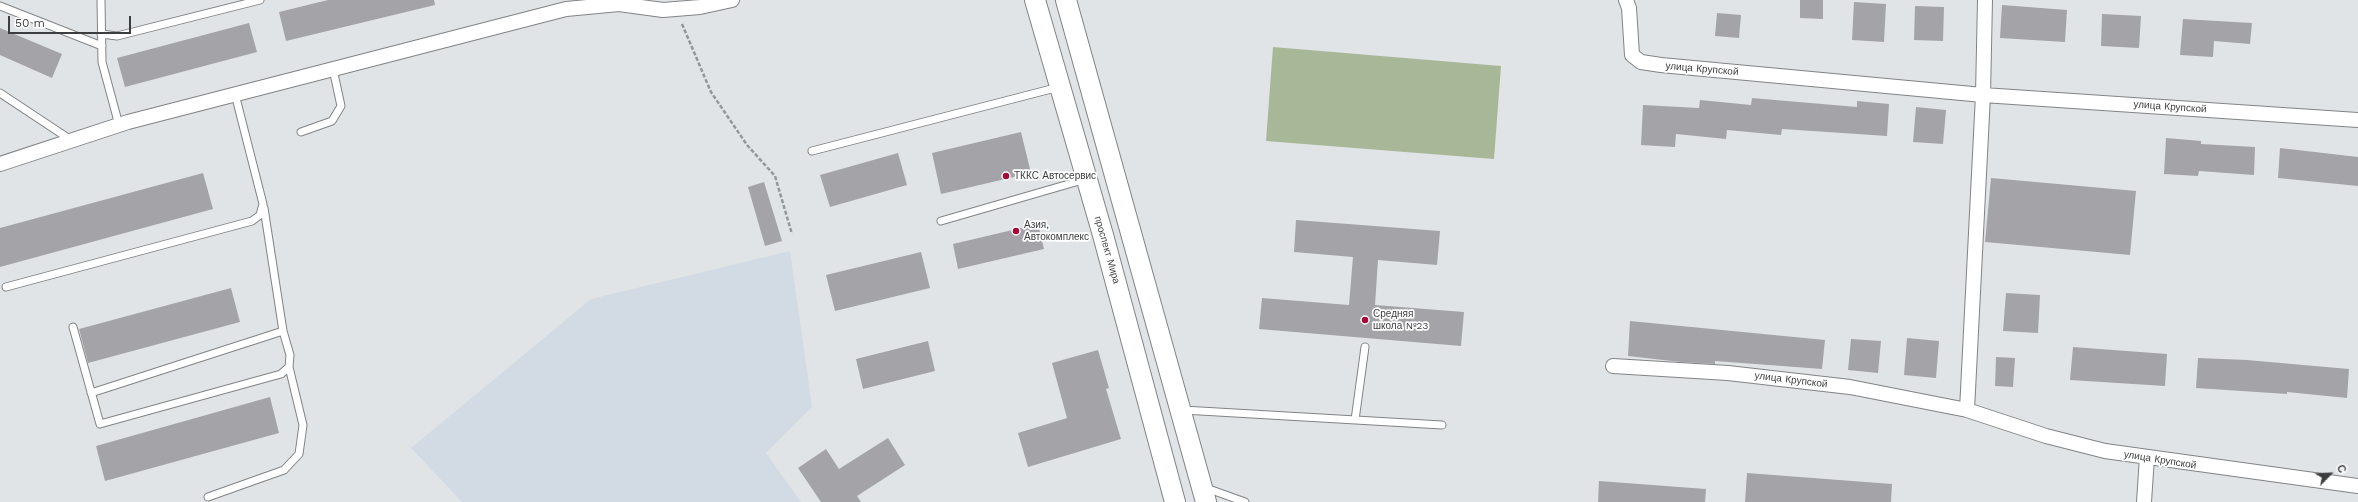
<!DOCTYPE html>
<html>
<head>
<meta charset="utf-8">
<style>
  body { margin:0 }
  #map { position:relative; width:2358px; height:502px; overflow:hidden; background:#e1e4e6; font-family:"Work Sans",sans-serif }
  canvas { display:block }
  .north { position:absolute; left:2310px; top:454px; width:40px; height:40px; -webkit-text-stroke:3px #fff; paint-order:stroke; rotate:66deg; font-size:11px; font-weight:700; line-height:16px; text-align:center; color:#3c3d3e }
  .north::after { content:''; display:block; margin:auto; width:14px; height:18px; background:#3c3d3e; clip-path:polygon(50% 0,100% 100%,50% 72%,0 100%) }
  .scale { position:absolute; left:8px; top:16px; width:123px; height:18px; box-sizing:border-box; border:2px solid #3c3d3e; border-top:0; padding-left:5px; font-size:12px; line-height:14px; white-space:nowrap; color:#3c3d3e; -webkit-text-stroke:3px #fff; paint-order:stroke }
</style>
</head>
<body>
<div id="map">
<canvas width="2358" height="502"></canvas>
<div class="north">С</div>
<div class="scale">50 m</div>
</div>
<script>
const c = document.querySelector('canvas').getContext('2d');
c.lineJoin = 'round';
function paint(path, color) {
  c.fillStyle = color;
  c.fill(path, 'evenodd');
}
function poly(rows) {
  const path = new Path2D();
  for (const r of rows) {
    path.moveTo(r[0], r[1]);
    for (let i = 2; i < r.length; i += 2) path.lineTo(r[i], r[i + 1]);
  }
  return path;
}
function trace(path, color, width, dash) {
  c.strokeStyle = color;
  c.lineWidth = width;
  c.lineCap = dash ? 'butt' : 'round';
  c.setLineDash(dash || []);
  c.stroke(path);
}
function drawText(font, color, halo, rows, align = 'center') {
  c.font = font + ' "Work Sans",sans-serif';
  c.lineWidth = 3.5;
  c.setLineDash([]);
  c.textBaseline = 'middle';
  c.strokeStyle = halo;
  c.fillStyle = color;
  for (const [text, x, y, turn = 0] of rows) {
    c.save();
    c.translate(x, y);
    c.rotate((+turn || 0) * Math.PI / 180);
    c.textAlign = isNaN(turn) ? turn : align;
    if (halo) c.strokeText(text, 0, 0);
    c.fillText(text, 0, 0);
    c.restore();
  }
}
const built = poly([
  [790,251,812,407,766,453,801,502,462,502,411,448,591,299]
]);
const green = poly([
  [1273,47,1501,66,1494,159,1266,141]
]);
const building = poly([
  [328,0,434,0,435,5,286,41,279,12],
  [1800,0,1823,0,1823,19,1800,18],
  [1854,2,1886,4,1884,42,1852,40],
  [2002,5,2067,10,2065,42,2000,38],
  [1915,6,1944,7,1943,41,1914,40],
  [1717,13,1741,15,1739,38,1715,36],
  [2102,14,2141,16,2139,48,2101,46],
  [2183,19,2252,23,2250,44,2214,41,2213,57,2180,55],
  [249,23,257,52,125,87,117,58],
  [0,28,62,54,52,78,0,55],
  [1752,98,1857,107,1857,101,1889,104,1887,136,1782,129,1781,135,1727,130,1726,139,1676,134,1675,147,1641,145,1643,105,1699,108,1700,100,1751,105],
  [1916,107,1946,110,1943,144,1913,142],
  [1021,132,1031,173,941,194,932,153],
  [2166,138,2201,141,2201,144,2255,147,2254,175,2199,171,2198,176,2164,174],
  [2280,148,2358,157,2358,186,2278,178],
  [898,153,907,185,830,207,820,175],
  [203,173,213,209,0,267,0,228],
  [1991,178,2136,191,2130,255,1985,242],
  [764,182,782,241,765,246,748,187],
  [1296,220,1440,231,1437,265,1378,260,1375,305,1464,312,1461,346,1259,329,1262,298,1349,305,1353,257,1294,252],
  [1038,224,1044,249,958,269,953,244],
  [921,252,930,288,835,311,826,275],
  [231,288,240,322,88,363,79,329],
  [2006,293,2040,295,2038,333,2003,331],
  [1630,321,1825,340,1822,369,1715,361,1715,364,1681,362,1628,356],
  [1907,338,1939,341,1936,378,1904,375],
  [1851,339,1881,341,1878,373,1848,370],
  [928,341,935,371,863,389,856,359],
  [2073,347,2167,354,2165,386,2070,380],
  [1098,350,1109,388,1106,389,1121,439,1028,467,1018,433,1067,418,1052,363],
  [1996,357,2015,358,2013,387,1995,386],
  [2198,358,2247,360,2349,369,2347,398,2287,392,2287,394,2196,388],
  [270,397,279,433,105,481,96,446],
  [888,438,905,465,857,496,861,502,821,502,798,468,826,449,839,469],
  [1747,473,1892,484,1891,502,1745,502],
  [1599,481,1706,489,1705,502,1598,502]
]);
const path = poly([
  [682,24,711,92,747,145,775,176,792,234]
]);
const lane = poly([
  [101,0,102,62,119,125],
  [0,6,102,46],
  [101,34,117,36,260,0],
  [0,93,71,140],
  [301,132,332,121,341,106,333,69],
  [812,151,1059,87],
  [941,221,1086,179],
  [6,287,252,221,260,215,263,204,235,94],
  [73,327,100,424,281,374,289,367,290,355,283,331],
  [91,393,283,331,264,208],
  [1183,410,1442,425],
  [1355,420,1365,347],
  [1206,488,1245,502],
  [208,497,284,470,299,454,303,425,289,367]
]);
const street = poly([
  [1626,0,1629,8,1632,55,1641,62,1661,65,1983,95,2358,120],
  [0,164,128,122,566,9,619,4,663,10,700,7,732,0],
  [1613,366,1728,373,1850,387,1967,410,2046,436,2105,451,2358,486],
  [1967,410,1983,95,1985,0],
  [2144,502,2147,457]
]);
const secondary = poly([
  [1035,0,1103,235,1175,502],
  [1066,0,1206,502]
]);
const markers = [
  [1006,176,4,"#a60b38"],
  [1016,231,4,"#a60b38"],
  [1365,320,4,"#a60b38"]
];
const streetNames = [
  ["улица Крупской",1702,69,5],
  ["улица Крупской",2170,107,4],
  ["проспект Мира",1107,250,74],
  ["улица Крупской",1791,380,7],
  ["улица Крупской",2160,460,9]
];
const poiNames = [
  ["ТККС Автосервис",1014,176],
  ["Азия,",1024,225],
  ["Автокомплекс",1024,237],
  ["Средняя",1373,314],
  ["школа №23",1373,326]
];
paint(built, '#d2dbe3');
paint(green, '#a7b797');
paint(building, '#a4a4a8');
trace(lane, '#818385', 9);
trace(street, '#818385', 16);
trace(secondary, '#818385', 22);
trace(path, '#949798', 2.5, [4, 2]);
trace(lane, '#fff', 7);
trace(street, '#fff', 14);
trace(secondary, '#fff', 20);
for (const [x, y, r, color] of markers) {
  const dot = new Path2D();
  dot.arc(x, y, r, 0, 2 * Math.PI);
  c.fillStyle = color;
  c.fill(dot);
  trace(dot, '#fff', 1.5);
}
drawText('10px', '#3c3d3e', '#fff', streetNames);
drawText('10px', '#3c3d3e', '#fff', poiNames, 'left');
</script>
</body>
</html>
